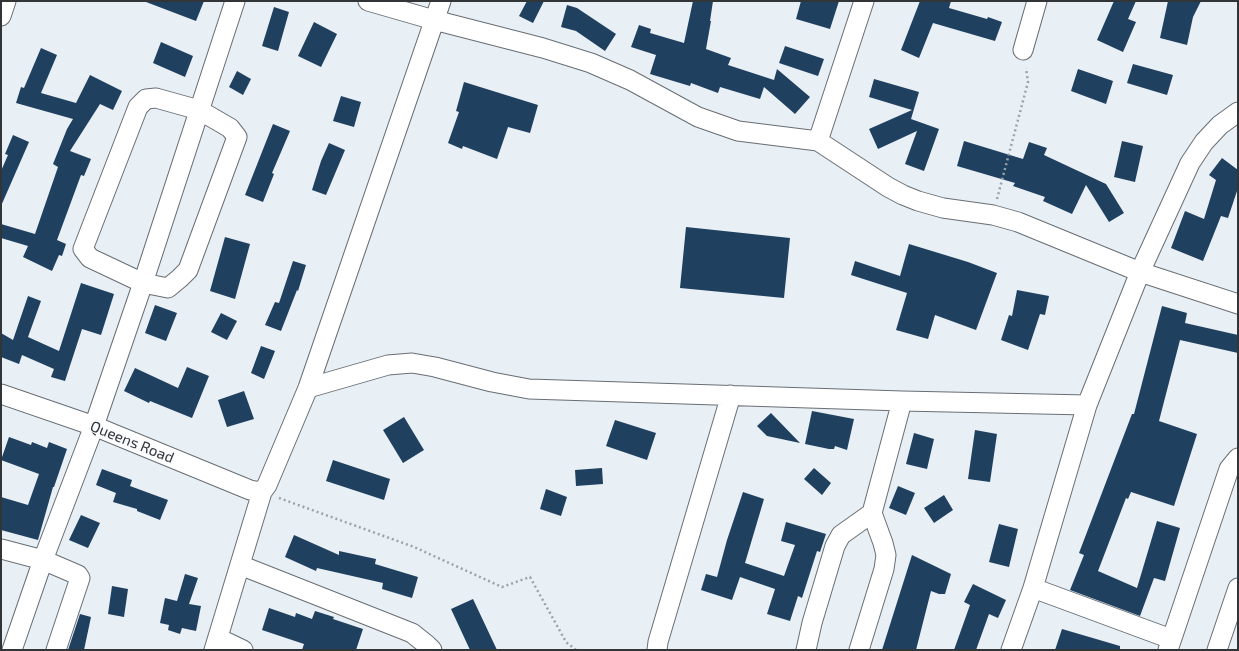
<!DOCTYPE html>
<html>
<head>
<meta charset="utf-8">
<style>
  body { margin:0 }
  #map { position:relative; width:1239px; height:651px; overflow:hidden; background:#e8eff5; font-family:"Exo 2",sans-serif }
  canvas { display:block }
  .frame { position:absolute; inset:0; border:2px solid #323537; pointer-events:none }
</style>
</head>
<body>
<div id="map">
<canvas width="1239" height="651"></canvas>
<div class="frame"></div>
</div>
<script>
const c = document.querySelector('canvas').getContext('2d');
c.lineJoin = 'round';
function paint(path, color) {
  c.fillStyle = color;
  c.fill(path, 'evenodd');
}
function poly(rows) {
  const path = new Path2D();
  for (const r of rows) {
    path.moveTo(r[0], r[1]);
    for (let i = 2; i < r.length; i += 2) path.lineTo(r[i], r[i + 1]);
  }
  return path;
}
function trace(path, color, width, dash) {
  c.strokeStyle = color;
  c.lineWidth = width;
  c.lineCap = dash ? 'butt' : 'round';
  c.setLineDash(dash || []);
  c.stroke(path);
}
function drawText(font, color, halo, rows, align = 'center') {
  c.font = font + ' "Exo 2",sans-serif';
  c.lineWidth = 4;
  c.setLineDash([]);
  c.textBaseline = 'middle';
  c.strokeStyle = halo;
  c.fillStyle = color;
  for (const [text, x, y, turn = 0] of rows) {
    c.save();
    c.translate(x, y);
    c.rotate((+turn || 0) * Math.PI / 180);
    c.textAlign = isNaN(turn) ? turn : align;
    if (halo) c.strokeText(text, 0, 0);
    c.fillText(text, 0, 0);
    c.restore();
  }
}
const building = poly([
  [146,1,204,1,196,21,146,2],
  [527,1,544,1,533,23,519,16],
  [693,1,713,1,710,21,711,21,706,49,731,58,728,65,774,80,777,69,810,97,795,114,764,87,760,99,720,87,718,93,691,83,690,86,650,74,656,55,631,47,639,25,651,29,650,33,684,43],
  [801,1,839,1,830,29,796,19],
  [920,1,951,1,949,8,987,19,988,17,1002,22,995,41,933,23,919,58,901,50],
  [1114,1,1136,1,1128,19,1136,22,1123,52,1097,40],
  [1168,1,1201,1,1193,17,1187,45,1160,38],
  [567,5,577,8,616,34,605,51,576,31,561,27],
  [274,7,289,12,278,51,262,46],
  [314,22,337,34,321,67,298,56],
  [161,42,193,56,185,77,153,63],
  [785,46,824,59,818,76,779,63],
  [41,48,57,55,41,93,76,103,90,75,122,91,113,110,100,104,70,151,91,159,84,176,81,175,57,240,66,244,62,256,59,255,52,271,23,257,28,246,1,238,1,224,35,234,58,167,53,164,67,129,73,119,16,103,21,87,24,88],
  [1133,64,1173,75,1167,95,1127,83],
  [1078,69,1113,81,1106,104,1071,91],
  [237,71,251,79,243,95,229,87],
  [874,79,919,92,911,119,939,129,924,171,905,164,917,131,878,149,869,129,912,110,869,97],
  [464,82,538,105,530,133,508,127,497,159,463,146,462,149,448,143,459,112,456,111],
  [341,96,361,102,354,127,333,121],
  [273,124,290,131,272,173,274,174,263,202,245,195],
  [13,135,29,142,1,206,1,171,8,155,5,154],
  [964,141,1023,159,1029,142,1047,148,1044,155,1106,184,1124,213,1109,222,1086,185,1072,214,1043,201,1045,197,1013,186,1015,183,957,166],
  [1122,141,1143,146,1135,182,1114,177],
  [329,143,345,150,326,195,312,190,321,161],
  [1222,158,1238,170,1238,188,1228,218,1221,216,1203,261,1171,248,1185,211,1204,219,1216,180,1209,175],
  [686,227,790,238,784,298,680,288],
  [225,237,250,244,235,299,210,291],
  [909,244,968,262,997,273,976,330,935,315,928,339,896,330,907,293,851,275,855,261,900,276],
  [293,261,306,265,298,291,297,290,281,331,265,325,275,302,279,303],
  [81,283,114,294,101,335,82,329,65,381,51,377,54,369,22,355,19,364,1,357,1,333,13,340,28,296,41,301,28,337,59,351],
  [1017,290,1049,296,1045,315,1040,314,1028,350,1001,340,1009,315,1012,316],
  [155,305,177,313,166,341,145,333],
  [1162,306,1187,313,1185,323,1238,335,1238,353,1180,340,1159,421,1197,434,1174,506,1131,492,1128,499,1126,498,1098,571,1137,588,1157,521,1180,528,1165,581,1154,578,1140,616,1070,590,1084,555,1079,553,1132,414,1134,414],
  [221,313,237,321,227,340,211,332],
  [261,346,275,351,264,379,251,373],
  [187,367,209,376,192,418,150,401,149,403,124,391,135,368,178,388],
  [244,391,254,419,227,427,218,400],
  [812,411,854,419,847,450,835,446,834,449,829,449,805,444],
  [771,413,800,443,767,436,757,426],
  [404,417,424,450,403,463,383,430],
  [615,420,656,433,647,460,606,446],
  [975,430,997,434,990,482,968,479],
  [914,433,934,439,927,469,906,464],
  [9,437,31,445,32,442,47,448,49,442,67,449,54,487,53,487,38,540,1,530,1,497,28,505,39,474,1,460],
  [333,460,390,479,384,500,326,481],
  [602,468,603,484,576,486,575,470],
  [814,468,831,483,822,495,804,479],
  [102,469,132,480,130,486,168,500,160,520,137,511,137,509,113,502,116,493,96,485],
  [898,486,915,493,906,515,889,508],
  [546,489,567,497,561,516,540,509],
  [743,492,764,499,745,563,784,576,795,545,781,541,786,522,826,534,820,552,817,551,802,598,798,596,790,621,767,614,775,589,740,577,732,600,701,590,706,574,717,577,727,540],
  [944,495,953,510,934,523,924,508],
  [81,515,100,523,88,548,69,540],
  [999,524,1018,529,1009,567,989,562],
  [294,535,339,555,339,551,376,559,375,564,418,577,412,598,382,589,383,583,317,568,316,571,285,557],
  [912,555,951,574,945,594,939,594,931,591,916,650,882,650],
  [185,574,198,578,189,604,201,606,196,631,182,628,180,634,168,630,169,625,160,623,165,598,177,601],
  [973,584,1006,600,998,618,989,614,976,650,954,650,970,605,964,602],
  [112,586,128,589,124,617,108,614],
  [473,599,497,650,470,650,451,609],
  [269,608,295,617,296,613,312,619,315,611,334,617,333,619,363,629,356,650,302,650,304,644,262,630],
  [80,614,91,617,84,650,68,650],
  [1062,629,1120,646,1120,650,1055,650]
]);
const path = poly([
  [997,199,1028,82,1026,68],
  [279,498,414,547,502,587,530,577,566,642,576,650]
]);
const street = poly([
  [368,1,434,20,543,48,591,63,630,80,698,117,738,131,818,141,888,187,903,195,918,201,943,208,993,215,1018,222,1140,272,1238,304],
  [1,16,6,1],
  [1023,50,1037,1],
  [156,98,199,110,230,128,237,137,188,270,180,278,168,288,143,283,90,258,83,249,138,107,146,99,156,98],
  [818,141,864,1],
  [308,388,388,365,412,363,435,367,492,382,529,389,902,401,1087,405],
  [1,394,94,426,250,490,262,492],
  [1,549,43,560,78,575,80,578,56,650],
  [240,565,412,633,427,645,432,650],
  [1033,588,1171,639],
  [218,638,243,650],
  [12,650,43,560,94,426,143,283,235,1],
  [214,650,262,492,267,485,308,388,441,1],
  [657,650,658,642,731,395],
  [806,650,812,623,835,546,841,535,872,513],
  [859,650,884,569,886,555,883,543,872,513,902,401],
  [1011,650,1033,588,1087,405,1140,272,1190,163,1204,142,1220,125,1238,112],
  [1168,650,1229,469,1238,458],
  [1217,650,1238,588]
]);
const streetNames = [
  ["Queens Road",132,442,22]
];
paint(building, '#204060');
trace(street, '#686e74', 21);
trace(path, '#9da2a7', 2.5, [2, 3]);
trace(street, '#fff', 19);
drawText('15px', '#323537', '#f9fbfe', streetNames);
</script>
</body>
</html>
